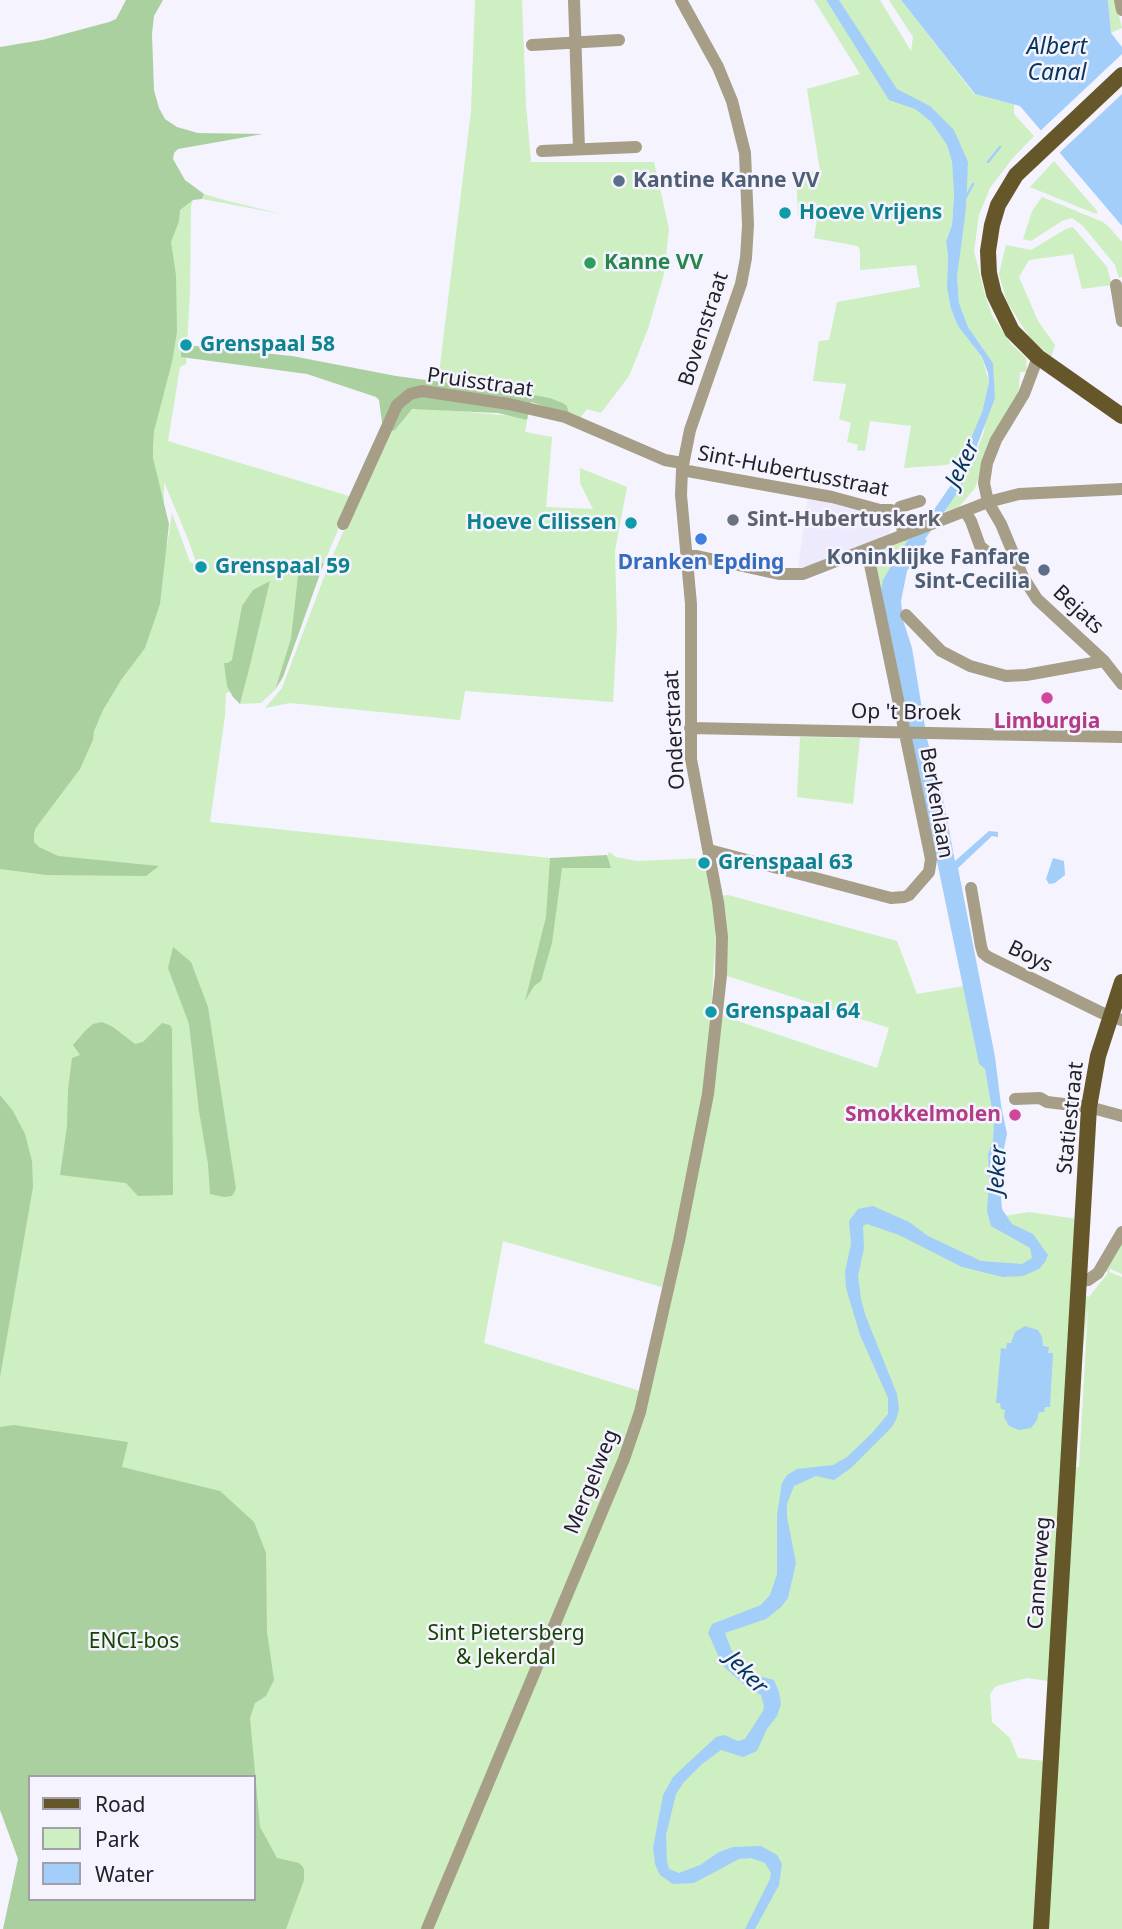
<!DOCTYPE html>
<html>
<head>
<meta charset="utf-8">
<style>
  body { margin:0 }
  #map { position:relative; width:1122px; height:1929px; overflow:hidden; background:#f5f3fd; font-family:"Noto Sans",sans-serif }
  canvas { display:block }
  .legend { position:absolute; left:28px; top:1775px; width:228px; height:126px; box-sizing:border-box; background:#f5f3fd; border:2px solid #a19fa8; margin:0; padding:9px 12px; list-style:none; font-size:21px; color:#222129 }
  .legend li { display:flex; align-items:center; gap:14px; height:35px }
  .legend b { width:35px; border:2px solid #a19fa8 }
</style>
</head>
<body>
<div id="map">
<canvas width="1122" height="1929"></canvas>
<ul class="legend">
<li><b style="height:9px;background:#65572a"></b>Road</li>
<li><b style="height:19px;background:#cdefc1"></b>Park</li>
<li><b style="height:19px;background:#a3cefa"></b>Water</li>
</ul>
</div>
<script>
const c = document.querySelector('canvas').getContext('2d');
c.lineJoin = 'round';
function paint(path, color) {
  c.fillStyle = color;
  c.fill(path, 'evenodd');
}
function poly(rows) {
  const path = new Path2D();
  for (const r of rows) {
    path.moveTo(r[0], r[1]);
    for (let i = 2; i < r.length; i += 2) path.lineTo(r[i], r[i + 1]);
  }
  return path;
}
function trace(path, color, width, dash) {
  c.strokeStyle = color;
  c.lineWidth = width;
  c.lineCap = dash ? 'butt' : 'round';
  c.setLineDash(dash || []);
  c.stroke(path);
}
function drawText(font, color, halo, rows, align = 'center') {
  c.font = font + ' "Noto Sans",sans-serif';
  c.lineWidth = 5;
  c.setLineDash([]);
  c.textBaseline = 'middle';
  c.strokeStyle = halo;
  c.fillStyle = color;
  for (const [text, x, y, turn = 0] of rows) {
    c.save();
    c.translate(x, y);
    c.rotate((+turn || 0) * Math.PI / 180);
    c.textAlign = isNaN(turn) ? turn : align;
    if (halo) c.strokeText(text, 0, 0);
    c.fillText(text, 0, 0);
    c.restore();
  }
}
const built = poly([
  [808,497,886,518,892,523,889,534,811,566,798,568]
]);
const green = poly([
  [475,0,522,0,526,105,531,162,654,162,669,229,664,274,648,329,629,376,601,413,587,409,580,418,569,414,567,406,563,403,550,398,438,382,471,111],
  [814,0,826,0,889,99,915,109,931,122,947,145,952,162,954,195,952,225,946,242,948,255,947,288,951,309,958,326,982,357,989,382,982,412,965,458,946,465,904,468,911,426,870,421,865,451,857,450,858,445,847,442,851,423,839,419,846,384,813,381,819,341,829,340,837,302,920,287,916,265,860,270,860,250,858,246,814,238,817,219,798,216,796,173,820,171,807,89,860,74],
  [839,0,880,0,911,51,913,37,889,0,901,0,974,94,1014,104,1014,114,1034,136,1012,159,990,188,979,215,974,251,985,295,992,315,1011,344,1026,358,1027,372,1020,372,1018,399,989,450,975,488,959,507,944,512,961,488,984,432,993,363,968,327,959,303,957,277,968,162,930,106,897,90],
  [1108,0,1115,0,1122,28,1111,33],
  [0,124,183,207,193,200,191,206,190,293,186,364,180,367,168,441,352,497,324,563,306,564,291,638,275,690,261,703,240,704,269,581,230,692,226,693,225,716,210,822,550,858,607,859,609,852,616,857,637,861,707,858,717,913,711,1012,877,1068,889,1028,724,975,721,896,728,895,897,941,917,994,964,986,979,1064,985,1069,994,1122,993,1140,988,1154,989,1184,988,1207,1004,1216,1029,1212,1077,1219,1074,1293,1089,1297,1108,1273,1104,1270,1122,1232,1122,1274,1110,1269,1109,1272,1122,1277,1122,1929,6,1929,23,1851,0,1778],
  [164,482,188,539,197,565,190,562,172,513,167,546,163,538],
  [503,1241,665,1288,640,1391,484,1343],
  [1088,1307,1079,1467,1076,1467,1081,1365],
  [1027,1678,1048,1681,1044,1761,1018,1758,1010,1738,992,1722,990,1694,996,1686],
  [30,1777,254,1777,254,1899,30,1899],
  [1054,161,1098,212,1096,214,1030,187],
  [204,194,224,200,282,214,202,199],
  [1042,197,1103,222,1109,227,1122,242,1122,277,1119,278,1115,265,1083,226,1072,218,1062,221,1031,241,1023,239,1032,211],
  [1073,227,1107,267,1112,285,1082,289,1073,254,1029,260,1019,277,1038,321,1055,345,1051,357,1030,338,1007,302,999,274,1006,245,1031,250,1066,229],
  [423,408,513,416,527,420,525,432,552,437,546,507,593,509,580,483,580,468,627,487,615,551,617,628,613,702,465,691,460,720,290,703,265,708,282,688,329,564,387,432,398,427,408,410],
  [909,539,901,549,881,591,874,565,878,551],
  [800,737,860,738,853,804,797,797]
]);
const forest = poly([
  [126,0,163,0,154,16,152,34,154,90,159,108,165,119,177,127,198,133,263,134,178,149,174,153,173,159,185,180,204,194,202,199,193,200,180,210,179,221,171,242,176,275,177,332,172,362,154,431,153,445,153,458,169,524,160,604,145,648,121,680,103,710,94,731,93,740,80,769,35,829,34,835,34,842,39,847,58,856,159,866,146,876,46,875,0,869,0,47,42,40,109,22,116,19],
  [181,341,186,341,186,345,292,356,396,376,517,392,550,398,563,403,567,406,569,414,531,402,527,420,498,413,412,409,395,430,387,432,383,430,379,400,376,397,307,374,181,357],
  [324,563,283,677,275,690,291,638,299,567],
  [270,581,250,665,240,704,233,697,227,686,224,663,228,663,232,660,242,606,253,590],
  [607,855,611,868,562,868,552,943,541,981,534,986,525,1001,546,917,550,858],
  [173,947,191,962,208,1007,236,1189,232,1196,224,1197,210,1194,208,1164,199,1111,189,1024,168,968],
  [102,1022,113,1027,135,1044,143,1042,162,1023,170,1025,172,1029,173,1195,138,1196,126,1183,60,1175,67,1126,68,1090,72,1058,80,1055,73,1045,85,1031,93,1024],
  [0,1095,13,1111,25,1134,32,1161,33,1187,0,1377],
  [14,1425,128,1442,122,1467,220,1491,254,1522,266,1553,267,1632,274,1680,266,1696,255,1703,250,1718,260,1827,277,1858,299,1863,303,1867,304,1870,304,1880,286,1929,3,1929,18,1859,0,1810,0,1427],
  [30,1777,254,1777,254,1899,30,1899]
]);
const water = poly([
  [826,0,839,0,897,89,930,106,954,130,968,162,966,208,957,277,959,303,968,327,993,363,995,398,961,488,925,539,927,541,907,571,901,601,903,620,912,648,927,739,942,794,955,861,989,831,998,832,998,837,992,836,958,868,995,1057,1001,1105,1007,1134,999,1172,1002,1209,1012,1224,1033,1234,1048,1255,1045,1262,1039,1269,1023,1276,1003,1277,962,1267,899,1235,867,1224,863,1226,864,1248,858,1276,861,1299,866,1317,897,1394,899,1409,896,1420,891,1428,851,1468,834,1480,816,1476,794,1486,787,1504,787,1517,796,1563,788,1598,781,1607,766,1619,725,1633,731,1649,745,1669,751,1674,774,1680,779,1692,781,1704,777,1716,767,1729,757,1751,743,1757,721,1750,702,1764,684,1782,676,1794,666,1835,667,1861,669,1869,679,1873,700,1865,719,1852,733,1847,761,1846,777,1855,782,1864,779,1885,755,1929,745,1929,770,1879,771,1873,765,1863,751,1858,739,1859,694,1883,673,1884,660,1875,655,1864,653,1848,663,1795,673,1777,716,1737,724,1735,738,1741,745,1739,763,1711,764,1706,761,1695,746,1686,723,1666,708,1633,712,1624,761,1605,770,1595,777,1574,777,1515,782,1483,787,1475,797,1469,833,1465,847,1457,872,1433,888,1414,888,1398,860,1335,846,1288,845,1272,851,1244,849,1221,858,1209,873,1206,909,1222,928,1236,981,1261,1022,1264,1032,1258,1030,1248,991,1226,987,1211,989,1184,988,1154,993,1140,994,1122,985,1069,979,1064,881,591,883,580,901,549,909,539,916,536,953,482,982,412,989,382,988,373,982,357,958,326,951,309,947,288,948,255,946,242,952,225,954,195,952,162,947,145,931,122,915,109,889,100],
  [901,0,1108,0,1111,33,1122,47,1122,226,1020,106,975,94],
  [1053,858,1064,861,1065,875,1055,883,1049,884,1046,879],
  [1025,1326,1038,1330,1042,1337,1043,1346,1049,1347,1048,1353,1053,1353,1050,1407,1045,1407,1044,1412,1039,1412,1037,1420,1031,1428,1019,1430,1009,1426,1004,1417,1005,1410,1001,1409,1000,1403,996,1403,1001,1348,1006,1349,1007,1343,1011,1343,1015,1332]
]);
const pier = poly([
  [1122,54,1122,94,1057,155,1038,133]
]);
const stream = poly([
  [988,162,1000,147],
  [966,197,973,184]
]);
const minor = poly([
  [574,0,579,149],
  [1120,0,1122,10],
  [532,45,619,40],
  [542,151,636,147],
  [1116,285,1122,321],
  [1038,357,1024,394,996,440,987,463,984,483,988,502,1001,524,1023,577,1037,599,1104,661,1122,684],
  [682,470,832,497,880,510,891,510,899,515,904,535],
  [965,511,971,521,980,546,988,553,1014,560],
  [896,513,900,507,920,501],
  [343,524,397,405,410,394,422,391,509,404,565,417,665,460,682,463],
  [688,556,697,556,779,574,803,574,988,502,1019,494,1122,489],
  [906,615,941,651,970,666,1006,676,1026,675,1104,661],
  [690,728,1122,737],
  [709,850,891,898,904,897,909,895,929,872,931,859,867,550],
  [971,888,981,946,983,953,988,957,1102,1013,1122,1020],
  [1015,1099,1040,1098,1047,1102,1089,1107,1122,1116],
  [1080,1281,1088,1280,1098,1273,1122,1232],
  [427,1929,624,1459,640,1412,679,1241,708,1094,721,975,722,937,718,902,691,759,691,604,681,495,682,470,690,430,741,284,746,258,748,225,745,153,732,101,718,67,681,0]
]);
const major = poly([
  [1122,75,1016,175,998,205,992,225,988,251,989,273,994,294,1012,331,1038,357,1122,416],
  [1041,1929,1089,1107,1098,1056,1122,982]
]);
const markers = [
  [619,181,7,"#5c6f8a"],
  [785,213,7,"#0f9aa8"],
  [590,263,7,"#2e9e5b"],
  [186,345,7,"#0f9aa8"],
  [733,520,7,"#6b7280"],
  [631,523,7,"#0f9aa8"],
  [701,539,7,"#3f7fe0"],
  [201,567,7,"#0f9aa8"],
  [1044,570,7,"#5c6f8a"],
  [1047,698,7,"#d1479c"],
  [704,863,7,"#0f9aa8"],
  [711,1012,7,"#0f9aa8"],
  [1015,1115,7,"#d1479c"]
];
const serviceNames = [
  ["Kantine Kanne VV",633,181],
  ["Koninklijke Fanfare",1030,558,"right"],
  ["Sint-Cecilia",1030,582,"right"]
];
const cultureNames = [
  ["Hoeve Vrijens",799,213],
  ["Grenspaal 58",200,345],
  ["Hoeve Cilissen",617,523,"right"],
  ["Grenspaal 59",215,567],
  ["Grenspaal 63",718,863],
  ["Grenspaal 64",725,1012]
];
const leisureNames = [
  ["Kanne VV",604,263]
];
const streetNames = [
  ["Bovenstraat",704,329,-72],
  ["Pruisstraat",480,383,8],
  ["Sint-Hubertusstraat",793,472,11],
  ["Bejats",1078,610,43],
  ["Op 't Broek",906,713,1],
  ["Onderstraat",675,730,-93],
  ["Berkenlaan",936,803,80],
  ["Boys",1030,957,26],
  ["Statiestraat",1071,1118,-84],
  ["Mergelweg",592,1482,-68],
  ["Cannerweg",1040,1573,-86]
];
const worshipNames = [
  ["Sint-Hubertuskerk",747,520]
];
const shopNames = [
  ["Dranken Epding",701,563]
];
const hotelNames = [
  ["Limburgia",1047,722],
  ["Smokkelmolen",1001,1115,"right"]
];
const parkNames = [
  ["Sint Pietersberg",506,1634],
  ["& Jekerdal",506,1658],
  ["ENCI-bos",134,1642]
];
const waterNames = [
  ["Albert",1057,47],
  ["Canal",1057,73],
  ["Jeker",963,464,-64],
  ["Jeker",998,1170,-86],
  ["Jeker",746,1673,46]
];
paint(built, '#eeeafd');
paint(green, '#cdefc1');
paint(forest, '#abd09f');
paint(water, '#a3cefa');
paint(pier, '#f5f3fd');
trace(stream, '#a3cefa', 2.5);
trace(minor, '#a69e86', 12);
trace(major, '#65572a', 16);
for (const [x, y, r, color] of markers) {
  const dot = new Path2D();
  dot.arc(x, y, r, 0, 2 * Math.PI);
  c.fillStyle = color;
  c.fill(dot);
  trace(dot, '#f5f3fd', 2.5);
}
drawText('bold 21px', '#4e5e75', '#f5f3fd', serviceNames, 'left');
drawText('bold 21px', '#0d838f', '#f5f3fd', cultureNames, 'left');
drawText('bold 21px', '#27864d', '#f5f3fd', leisureNames, 'left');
drawText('21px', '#222129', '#f5f3fd', streetNames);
drawText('bold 21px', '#5b616d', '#f5f3fd', worshipNames, 'left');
drawText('bold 21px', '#366cbe', '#f5f3fd', shopNames);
drawText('bold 21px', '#b23c85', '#f5f3fd', hotelNames);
drawText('21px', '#154300', '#f5f3fd', parkNames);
drawText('italic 23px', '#04365d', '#f5f3fd', waterNames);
</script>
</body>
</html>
